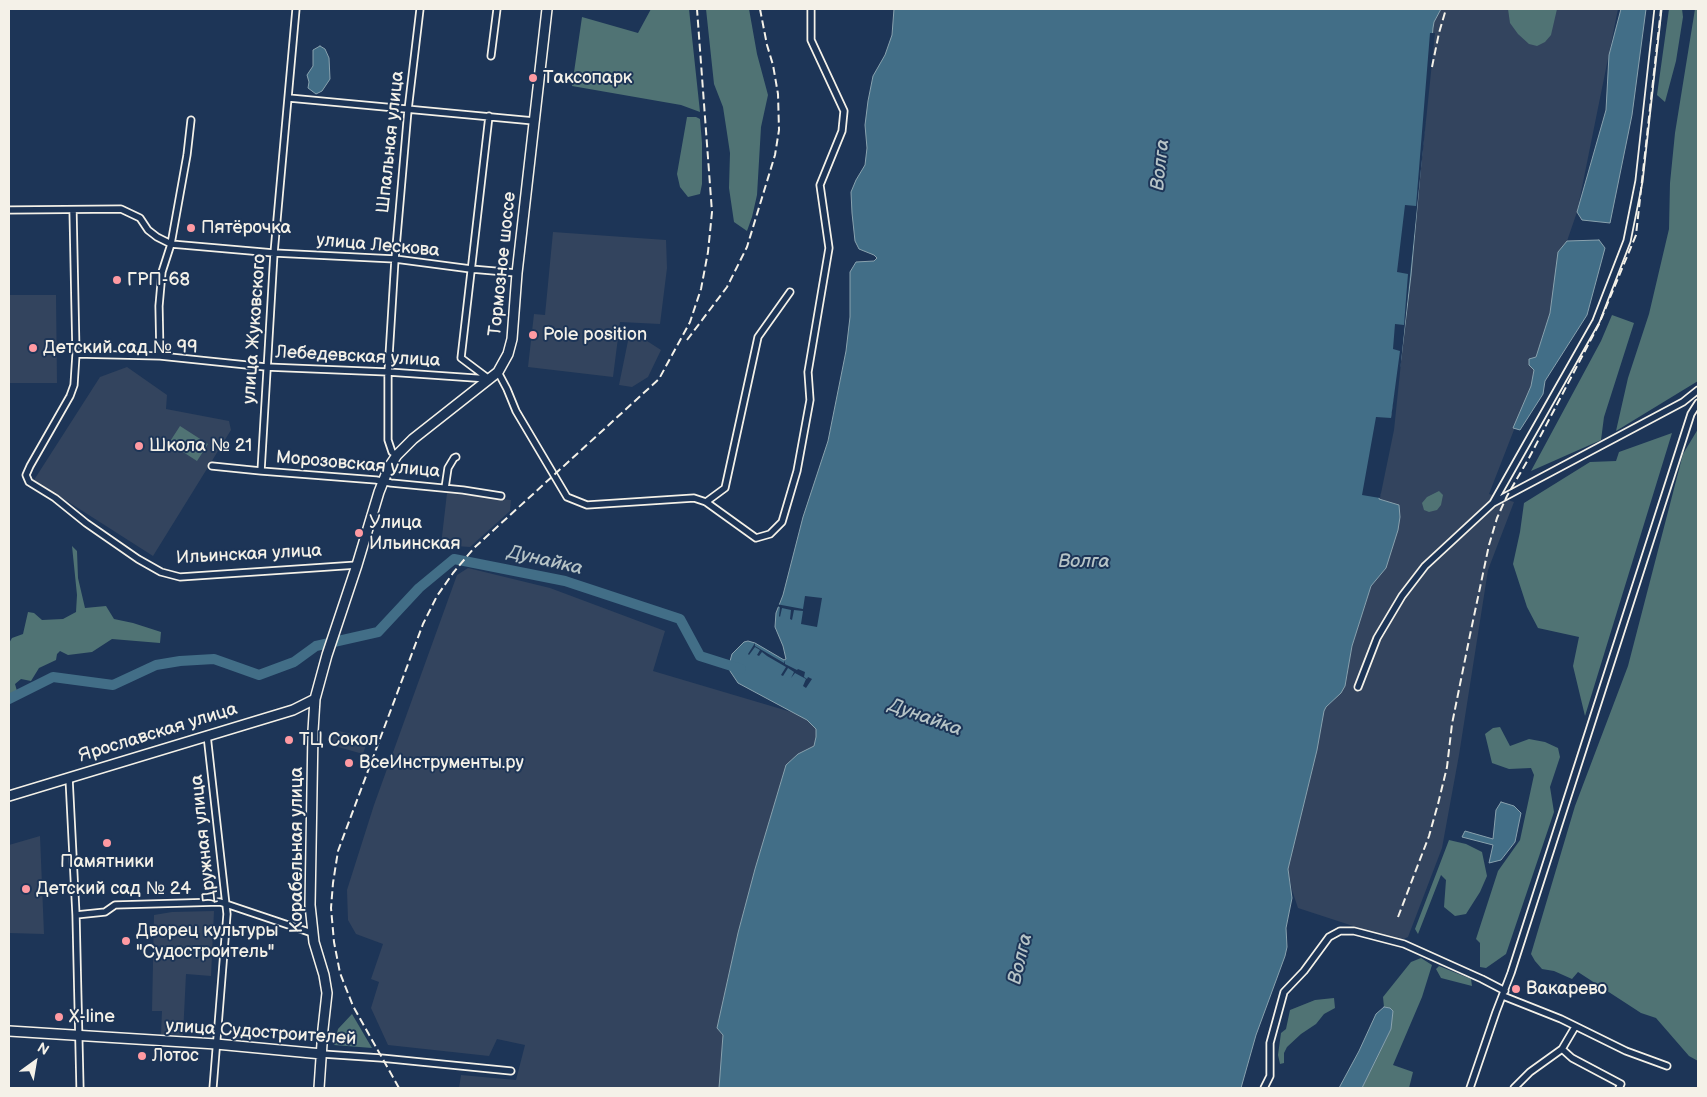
<!DOCTYPE html>
<html>
<head>
<meta charset="utf-8">
<style>
  body { margin:0 }
  #map { position:relative; width:1707px; height:1097px; overflow:hidden; background:#1d3557; font-family:"Balsamiq Sans",sans-serif }
  canvas { display:block }
  .frame { position:absolute; inset:0; border:10px solid #f4f1e8; pointer-events:none }
  .north { position:absolute; left:10px; top:1037px; width:50px; height:50px; -webkit-text-stroke:4px #1d3557; paint-order:stroke; rotate:32deg; font-size:14px; font-weight:700; line-height:20px; text-align:center; color:#f4f1e8 }
  .north::after { content:''; display:block; margin:auto; width:18px; height:22px; background:#f4f1e8; clip-path:polygon(50% 0,100% 100%,50% 72%,0 100%) }
</style>
</head>
<body>
<div id="map">
<canvas width="1707" height="1097"></canvas>
<div class="frame"></div>
<div class="north">N</div>
</div>
<script>
const c = document.querySelector('canvas').getContext('2d');
c.lineJoin = 'round';
function paint(path, color) {
  c.fillStyle = color;
  c.fill(path, 'evenodd');
}
function poly(rows) {
  const path = new Path2D();
  for (const r of rows) {
    path.moveTo(r[0], r[1]);
    for (let i = 2; i < r.length; i += 2) path.lineTo(r[i], r[i + 1]);
  }
  return path;
}
function trace(path, color, width, dash) {
  c.strokeStyle = color;
  c.lineWidth = width;
  c.lineCap = dash ? 'butt' : 'round';
  c.setLineDash(dash || []);
  c.stroke(path);
}
function drawText(font, color, halo, rows, align = 'center') {
  c.font = font + ' "Balsamiq Sans",sans-serif';
  c.lineWidth = 4;
  c.setLineDash([]);
  c.textBaseline = 'middle';
  c.strokeStyle = halo;
  c.fillStyle = color;
  for (const [text, x, y, turn = 0] of rows) {
    c.save();
    c.translate(x, y);
    c.rotate((+turn || 0) * Math.PI / 180);
    c.textAlign = isNaN(turn) ? turn : align;
    if (halo) c.strokeText(text, 0, 0);
    c.fillText(text, 0, 0);
    c.restore();
  }
}
const built = poly([
  [1441,9,1618,9,1577,212,1567,241,1550,313,1536,357,1529,359,1534,370,1531,386,1489,494,1514,502,1488,570,1459,755,1442,848,1408,937,1399,941,1298,908,1292,890,1288,869,1317,750,1324,711,1326,707,1334,700,1347,677,1352,646,1371,586,1386,568,1379,499,1411,275,1434,22],
  [553,232,666,240,667,268,660,324,620,322,613,377,528,367,534,314,545,315],
  [9,295,56,295,57,383,9,383],
  [629,336,647,341,661,350,648,377,632,387,619,385],
  [127,367,167,395,166,409,229,421,231,430,153,556,34,480,100,377],
  [447,493,511,500,510,511,470,547,441,545],
  [468,568,550,588,665,631,653,671,798,714,813,725,816,729,816,737,814,746,798,754,786,765,755,869,738,933,717,1028,723,1035,719,1088,459,1088,461,1075,516,1080,525,1045,497,1039,489,1056,388,1045,371,1008,379,982,371,979,383,944,356,934,348,920,347,890,374,805,457,575],
  [335,730,368,738,363,754,331,745],
  [40,836,44,934,9,933,9,845],
  [214,911,211,976,186,974,183,1035,161,1034,162,1011,152,1011,154,915,172,912]
]);
const green = poly([
  [651,9,689,9,700,112,681,105,572,86,582,17,638,33],
  [706,9,749,9,757,54,768,95,761,127,757,195,752,217,747,231,734,222,729,188,730,153,727,133,723,107,714,84],
  [1508,9,1557,9,1551,35,1545,42,1537,46,1529,44,1518,34,1510,23],
  [1669,9,1682,9,1683,17,1676,61,1665,102,1657,95],
  [1695,9,1698,9,1698,381,1616,431,1628,378,1649,314,1669,229,1670,183,1675,133],
  [687,117,696,117,700,119,702,143,702,184,700,194,688,197,680,187,677,174],
  [1612,315,1634,323,1604,417,1601,440,1531,471,1601,341],
  [180,426,208,444,197,461,169,443],
  [1698,429,1698,1061,1689,1056,1656,1018,1641,1013,1578,972,1572,979,1554,971,1542,969,1535,961,1531,954,1575,806,1628,666,1683,454],
  [1672,433,1585,716,1573,666,1579,637,1538,628,1527,607,1513,564,1520,532,1524,503,1590,462,1616,461,1619,452],
  [1439,491,1443,495,1441,505,1437,510,1429,512,1424,510,1422,503,1427,497],
  [72,546,77,551,78,578,85,608,106,606,114,619,133,623,161,632,160,643,112,639,92,652,68,655,60,651,57,654,56,660,39,668,31,681,21,679,15,684,17,691,12,695,9,695,9,643,12,638,23,634,28,612,34,613,42,620,63,619,76,612,77,595],
  [1500,727,1510,746,1529,739,1545,742,1558,748,1560,757,1550,787,1554,812,1506,954,1486,968,1480,967,1480,943,1476,939,1498,871,1520,840,1534,775,1531,768,1509,769,1492,763,1485,734,1493,728],
  [1449,840,1466,844,1482,852,1487,876,1480,892,1466,914,1455,916,1444,907,1446,880,1441,875,1418,934,1415,929],
  [1421,958,1432,965,1422,997,1393,1065,1413,1072,1409,1088,1362,1088,1391,1029,1390,1008,1384,1007,1383,997,1411,962],
  [1439,966,1471,979,1472,986,1441,978,1436,969],
  [1334,998,1335,1008,1324,1014,1316,1024,1301,1034,1287,1047,1284,1053,1284,1063,1280,1064,1278,1055,1281,1033,1286,1029,1290,1010,1315,1000],
  [352,1014,372,1048,334,1045,338,1029]
]);
const water = poly([
  [894,9,1441,9,1434,22,1433,28,1411,275,1401,358,1379,499,1399,505,1400,517,1398,530,1386,568,1371,586,1352,646,1345,686,1341,693,1326,707,1324,711,1317,750,1288,869,1292,898,1286,928,1287,947,1285,956,1256,1035,1241,1088,719,1088,723,1035,717,1028,738,933,755,869,786,765,798,754,814,746,816,737,816,729,807,720,738,683,730,671,729,665,732,654,744,642,748,641,755,643,784,660,786,659,783,646,775,627,776,613,783,595,803,517,828,441,846,351,850,317,850,272,856,262,874,261,877,258,874,255,859,249,855,241,852,213,851,192,856,180,865,165,867,148,865,125,868,101,873,76,885,55,892,35,894,9],
  [1621,9,1646,9,1632,115,1610,223,1582,220,1577,212,1606,110,1609,55,1621,9],
  [320,46,325,49,329,58,330,79,322,91,316,94,308,88,309,82,307,75,313,66,313,50,320,46],
  [1599,240,1605,248,1587,315,1545,381,1543,394,1520,430,1513,428,1531,386,1534,370,1529,365,1529,359,1536,357,1550,313,1558,252,1567,241,1599,240],
  [1501,802,1514,806,1521,813,1515,842,1501,860,1489,863,1493,845,1462,837,1465,831,1493,839,1496,810,1501,802],
  [1384,1007,1390,1008,1393,1011,1391,1029,1362,1088,1339,1088,1359,1051,1376,1014,1384,1007]
]);
const pier = poly([
  [1430,33,1435,33,1430,82,1394,430,1380,498,1362,495,1376,417,1391,418,1400,351,1393,349,1395,324,1404,325,1408,274,1397,272,1405,205,1416,206],
  [805,596,822,598,817,627,801,624,803,611,794,610,792,620,790,619,791,610,782,608,780,617,779,616,780,607,776,606,776,604,803,609],
  [755,643,755,646,784,663,785,660,785,664,797,670,798,669,805,672,804,677,807,679,808,677,812,679,806,688,803,686,806,679,795,673,791,678,794,672,788,668,783,676,781,675,786,667,767,656,762,652,759,656,757,655,760,650,755,647,749,655,748,654]
]);
const river = poly([
  [9,699,53,677,113,685,156,665,180,661,214,659,259,675,294,662,316,646,378,632,419,588,454,559,565,581,680,619,700,656,741,669]
]);
const street = poly([
  [491,56,497,9],
  [289,98,534,121],
  [489,116,461,358,489,379],
  [9,210,121,209,140,218,148,230,157,237,171,244,274,253,395,259,471,269,517,273],
  [73,210,76,354,74,385,70,396,30,466,26,475,29,482,55,498,86,523,138,559,161,572,180,577,357,565],
  [76,354,160,356,266,367,388,372,489,379],
  [160,356,159,306,162,272,171,244,187,155,191,120],
  [498,372,507,389,516,411,567,497,587,505,694,498,706,502,756,538,770,534,782,522,797,471,810,400,808,372,829,248,820,185,842,131,844,111,811,40,811,9],
  [397,455,392,452,388,440,388,372,395,259,408,110,420,9],
  [212,466,261,471,376,480,391,483,463,490,501,496],
  [261,471,274,253,296,9],
  [445,488,448,468,454,458,456,457],
  [706,502,725,488,758,337,790,292],
  [1493,503,1596,321,1627,241,1639,181,1658,9],
  [1358,687,1377,638,1402,596,1425,566,1493,503,1683,402,1698,390],
  [207,735,227,914,213,1088],
  [69,778,76,915,80,1088],
  [76,915,105,912,115,905,220,902,312,933],
  [1503,996,1561,1019,1626,1051,1667,1066],
  [1562,1049,1572,1058,1621,1084,1619,1088],
  [322,1054,381,1058,511,1071],
  [1264,1088,1270,1076,1270,1043,1284,992,1304,971,1329,937,1340,931,1354,931,1404,944,1482,979,1505,991],
  [1470,1088,1496,1012,1511,973,1691,414,1698,403],
  [1514,1088,1530,1072,1562,1049,1575,1027]
]);
const secondary = poly([
  [9,796,293,710,315,699],
  [9,1031,216,1044,322,1054],
  [319,1088,323,1029,327,993,324,975,314,942,310,905,313,731,315,699,327,655,357,565,379,492,389,467,397,455,413,439,498,372,508,354,512,339,517,273,547,9]
]);
const rail = poly([
  [1432,67,1439,33,1446,9],
  [687,340,727,287,747,247,775,155,779,130,778,94,773,65,767,45,760,9],
  [1398,917,1429,836,1438,804,1447,767,1452,724,1470,635,1489,545,1497,518,1507,496,1529,458,1599,324,1636,235,1661,9],
  [399,1088,353,1006,340,973,334,942,331,908,333,883,338,851,423,624,437,596,453,573,474,548,659,379,690,322,701,289,708,252,712,212,697,9]
]);
const markers = [
  [533,78,5,"#ff9aa2"],
  [191,228,5,"#ff9aa2"],
  [117,280,5,"#ff9aa2"],
  [533,335,5,"#ff9aa2"],
  [33,348,5,"#ff9aa2"],
  [139,446,5,"#ff9aa2"],
  [359,533,5,"#ff9aa2"],
  [289,740,5,"#ff9aa2"],
  [349,763,5,"#ff9aa2"],
  [107,843,5,"#ff9aa2"],
  [26,889,5,"#ff9aa2"],
  [126,941,5,"#ff9aa2"],
  [1516,989,5,"#ff9aa2"],
  [59,1017,5,"#ff9aa2"],
  [142,1056,5,"#ff9aa2"]
];
const poiNames = [
  ["Таксопарк",543,78],
  ["Пятёрочка",201,228],
  ["ГРП-68",127,280],
  ["Pole position",543,335],
  ["Детский сад № 99",43,348],
  ["Школа № 21",149,446],
  ["Улица",369,523],
  ["Ильинская",369,544],
  ["ТЦ Сокол",299,740],
  ["ВсеИнструменты.ру",359,763],
  ["Памятники",107,862,"center"],
  ["Детский сад № 24",36,889],
  ["Дворец культуры",136,931],
  ["\"Судостроитель\"",136,952],
  ["Вакарево",1526,989],
  ["X-line",69,1017],
  ["Лотос",152,1056]
];
const streetNames = [
  ["Шпальная улица",391,142,-84],
  ["улица Лескова",378,246,5],
  ["Тормозное шоссе",503,264,-84],
  ["улица Жуковского",255,329,-86],
  ["Лебедевская улица",358,357,3],
  ["Морозовская улица",358,465,5],
  ["Ильинская улица",249,555,-3],
  ["Ярославская улица",158,733,-17],
  ["Дружная улица",204,839,-96],
  ["Корабельная улица",297,850,-90],
  ["улица Судостроителей",261,1033,4]
];
const waterNames = [
  ["Волга",1161,165,-84],
  ["Дунайка",545,561,13],
  ["Волга",1084,562],
  ["Дунайка",925,718,20],
  ["Волга",1021,959,-77]
];
paint(built, '#33445e');
paint(green, '#507374');
paint(water, '#426e87');
trace(water, '#89a2ae', 1);
paint(pier, '#1d3557');
trace(river, '#426e87', 10);
trace(street, '#f4f1e8', 9);
trace(secondary, '#f4f1e8', 12);
trace(street, '#1d3557', 5.5);
trace(secondary, '#1d3557', 9);
trace(rail, '#f4f1e8', 2, [8, 4]);
for (const [x, y, r, color] of markers) {
  const dot = new Path2D();
  dot.arc(x, y, r, 0, 2 * Math.PI);
  c.fillStyle = color;
  c.fill(dot);
  trace(dot, '#1d3557', 2);
}
drawText('18px', '#f4f1e8', '#1d3557', poiNames, 'left');
drawText('18px', '#f4f1e8', '#1d3557', streetNames);
drawText('italic 19px', '#b6c3c6', '#1d3557', waterNames);
</script>
</body>
</html>
